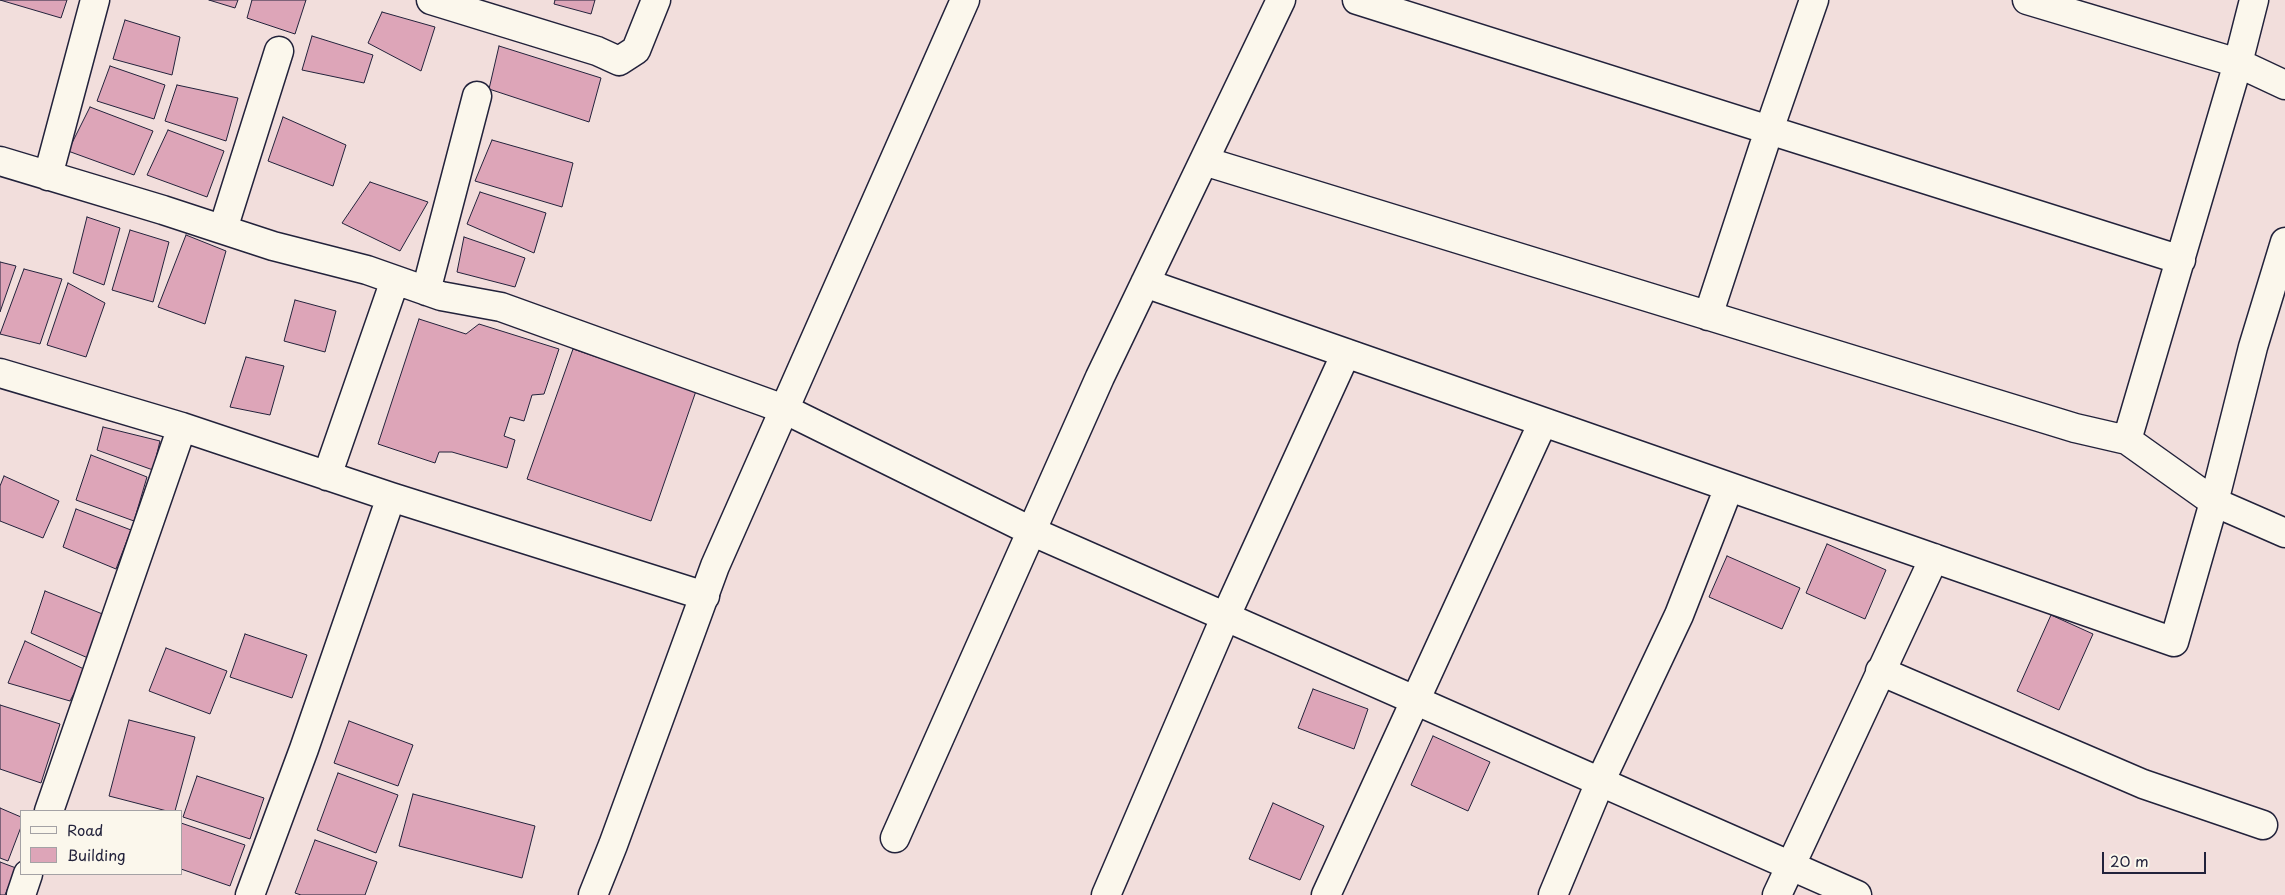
<!DOCTYPE html>
<html>
<head>
<meta charset="utf-8">
<style>
  body { margin:0 }
  #map { position:relative; width:2285px; height:895px; overflow:hidden; background:#f2dedc; font-family:"Playpen Sans",sans-serif }
  canvas { display:block }
  .legend { position:absolute; left:20px; top:810px; width:162px; height:65px; box-sizing:border-box; background:#fbf7ec; border:1px solid #a4a2a5; margin:0; padding:6px 9px; list-style:none; font-size:15px; color:#22223b }
  .legend li { display:flex; align-items:center; gap:10px; height:25px }
  .legend b { width:25px; border:1px solid #a4a2a5 }
  .scale { position:absolute; left:2102px; top:852px; width:104px; height:22px; box-sizing:border-box; border:2px solid #22223b; border-top:0; padding-left:6px; font-size:15px; line-height:18px; white-space:nowrap; color:#22223b; -webkit-text-stroke:4px #fbf7ec; paint-order:stroke }
</style>
</head>
<body>
<div id="map">
<canvas width="2285" height="895"></canvas>
<ul class="legend">
<li><b style="height:6px;background:#fbf7ec"></b>Road</li>
<li><b style="height:14px;background:#dda5b8"></b>Building</li>
</ul>
<div class="scale">20 m</div>
</div>
<script>
const c = document.querySelector('canvas').getContext('2d');
c.lineJoin = 'round';
function paint(path, color) {
  c.fillStyle = color;
  c.fill(path, 'evenodd');
}
function poly(rows) {
  const path = new Path2D();
  for (const r of rows) {
    path.moveTo(r[0], r[1]);
    for (let i = 2; i < r.length; i += 2) path.lineTo(r[i], r[i + 1]);
  }
  return path;
}
function trace(path, color, width, dash) {
  c.strokeStyle = color;
  c.lineWidth = width;
  c.lineCap = dash ? 'butt' : 'round';
  c.setLineDash(dash || []);
  c.stroke(path);
}
const building = poly([
  [0,0,67,0,61,18,0,0],
  [209,0,238,0,235,8,209,0],
  [252,0,306,0,295,34,247,18,252,0],
  [555,0,595,0,591,14,554,4,555,0],
  [382,12,435,27,421,71,368,43,382,12],
  [125,20,180,37,172,75,113,59,125,20],
  [312,36,373,55,364,83,302,70,312,36],
  [499,46,601,78,589,122,489,89,499,46],
  [110,66,165,85,154,119,97,101,110,66],
  [177,85,238,98,226,141,165,121,177,85],
  [90,107,153,131,134,175,68,151,90,107],
  [283,117,346,145,333,186,268,161,283,117],
  [168,130,224,151,207,197,147,175,168,130],
  [492,140,573,163,562,207,475,181,492,140],
  [370,182,428,202,400,251,342,223,370,182],
  [480,192,546,213,534,253,467,224,480,192],
  [87,217,120,228,104,285,73,273,87,217],
  [130,230,169,242,153,302,112,290,130,230],
  [186,235,226,251,205,324,158,307,186,235],
  [464,237,525,258,515,287,457,272,464,237],
  [0,262,16,266,0,312,0,262],
  [24,269,62,279,40,344,0,334,24,269],
  [68,283,105,303,86,357,47,345,68,283],
  [295,300,336,311,325,352,284,341,295,300],
  [419,319,466,334,479,324,559,349,544,394,532,395,524,421,510,417,504,436,515,440,507,468,452,452,439,452,435,463,378,444,419,319],
  [573,349,696,391,651,521,527,479,573,349],
  [246,357,284,366,270,415,230,407,246,357],
  [103,427,160,441,153,470,97,450,103,427],
  [91,455,147,477,134,521,76,500,91,455],
  [4,476,59,501,43,538,0,521,0,486,4,476],
  [76,509,131,530,116,569,63,547,76,509],
  [1827,544,1886,570,1865,619,1806,593,1827,544],
  [1727,556,1800,588,1782,629,1709,597,1727,556],
  [45,591,105,615,88,658,31,633,45,591],
  [2051,615,2093,634,2059,710,2017,691,2051,615],
  [245,634,307,655,292,698,230,677,245,634],
  [25,641,86,670,70,701,8,683,25,641],
  [166,648,227,671,210,714,149,691,166,648],
  [1313,689,1368,709,1354,749,1298,728,1313,689],
  [0,705,60,724,41,783,0,769,0,705],
  [129,720,195,737,175,811,167,811,109,796,129,720],
  [349,721,413,745,398,786,334,763,349,721],
  [1433,736,1490,762,1468,811,1411,785,1433,736],
  [338,773,398,795,376,853,317,830,338,773],
  [197,776,264,798,250,839,183,817,197,776],
  [413,794,535,826,522,878,399,846,413,794],
  [1273,803,1324,826,1300,880,1249,859,1273,803],
  [0,808,21,817,21,827,8,861,0,858,0,808],
  [181,823,245,845,230,886,181,869,181,823],
  [315,840,377,862,365,895,301,895,295,893,315,840],
  [0,862,16,868,5,895,0,895,0,862]
]);
const street = poly([
  [431,0,597,51,619,61,636,50,656,0],
  [1357,0,2181,260],
  [2254,0,2238,63,2285,85],
  [0,161,163,210,273,246,367,270,441,296,501,307,784,409,1031,531,1857,895],
  [1204,161,2075,428,2127,440,2238,63,2027,0],
  [48,176,95,0],
  [223,229,279,51],
  [1145,283,2174,642,2214,502,2253,347,2285,242],
  [426,291,477,96],
  [1708,316,1769,130,1814,0],
  [0,373,182,427,391,497,705,596],
  [2127,440,2214,502,2285,533],
  [327,476,395,280],
  [1880,671,2143,784,2263,825],
  [49,811,182,427],
  [895,838,1100,377,1281,0],
  [21,895,28,874],
  [250,895,304,749,391,497],
  [1106,895,1224,620,1346,353],
  [1326,895,1543,422],
  [1553,895,1600,782,1679,615,1729,487],
  [1777,895,1934,558]
]);
const secondary = poly([
  [593,895,613,845,715,566,965,0]
]);
paint(building, '#dda5b8');
trace(building, '#22223b', 1);
trace(street, '#22223b', 31);
trace(secondary, '#22223b', 31);
trace(street, '#fbf7ec', 28);
trace(secondary, '#fbf7ec', 28);
</script>
</body>
</html>
